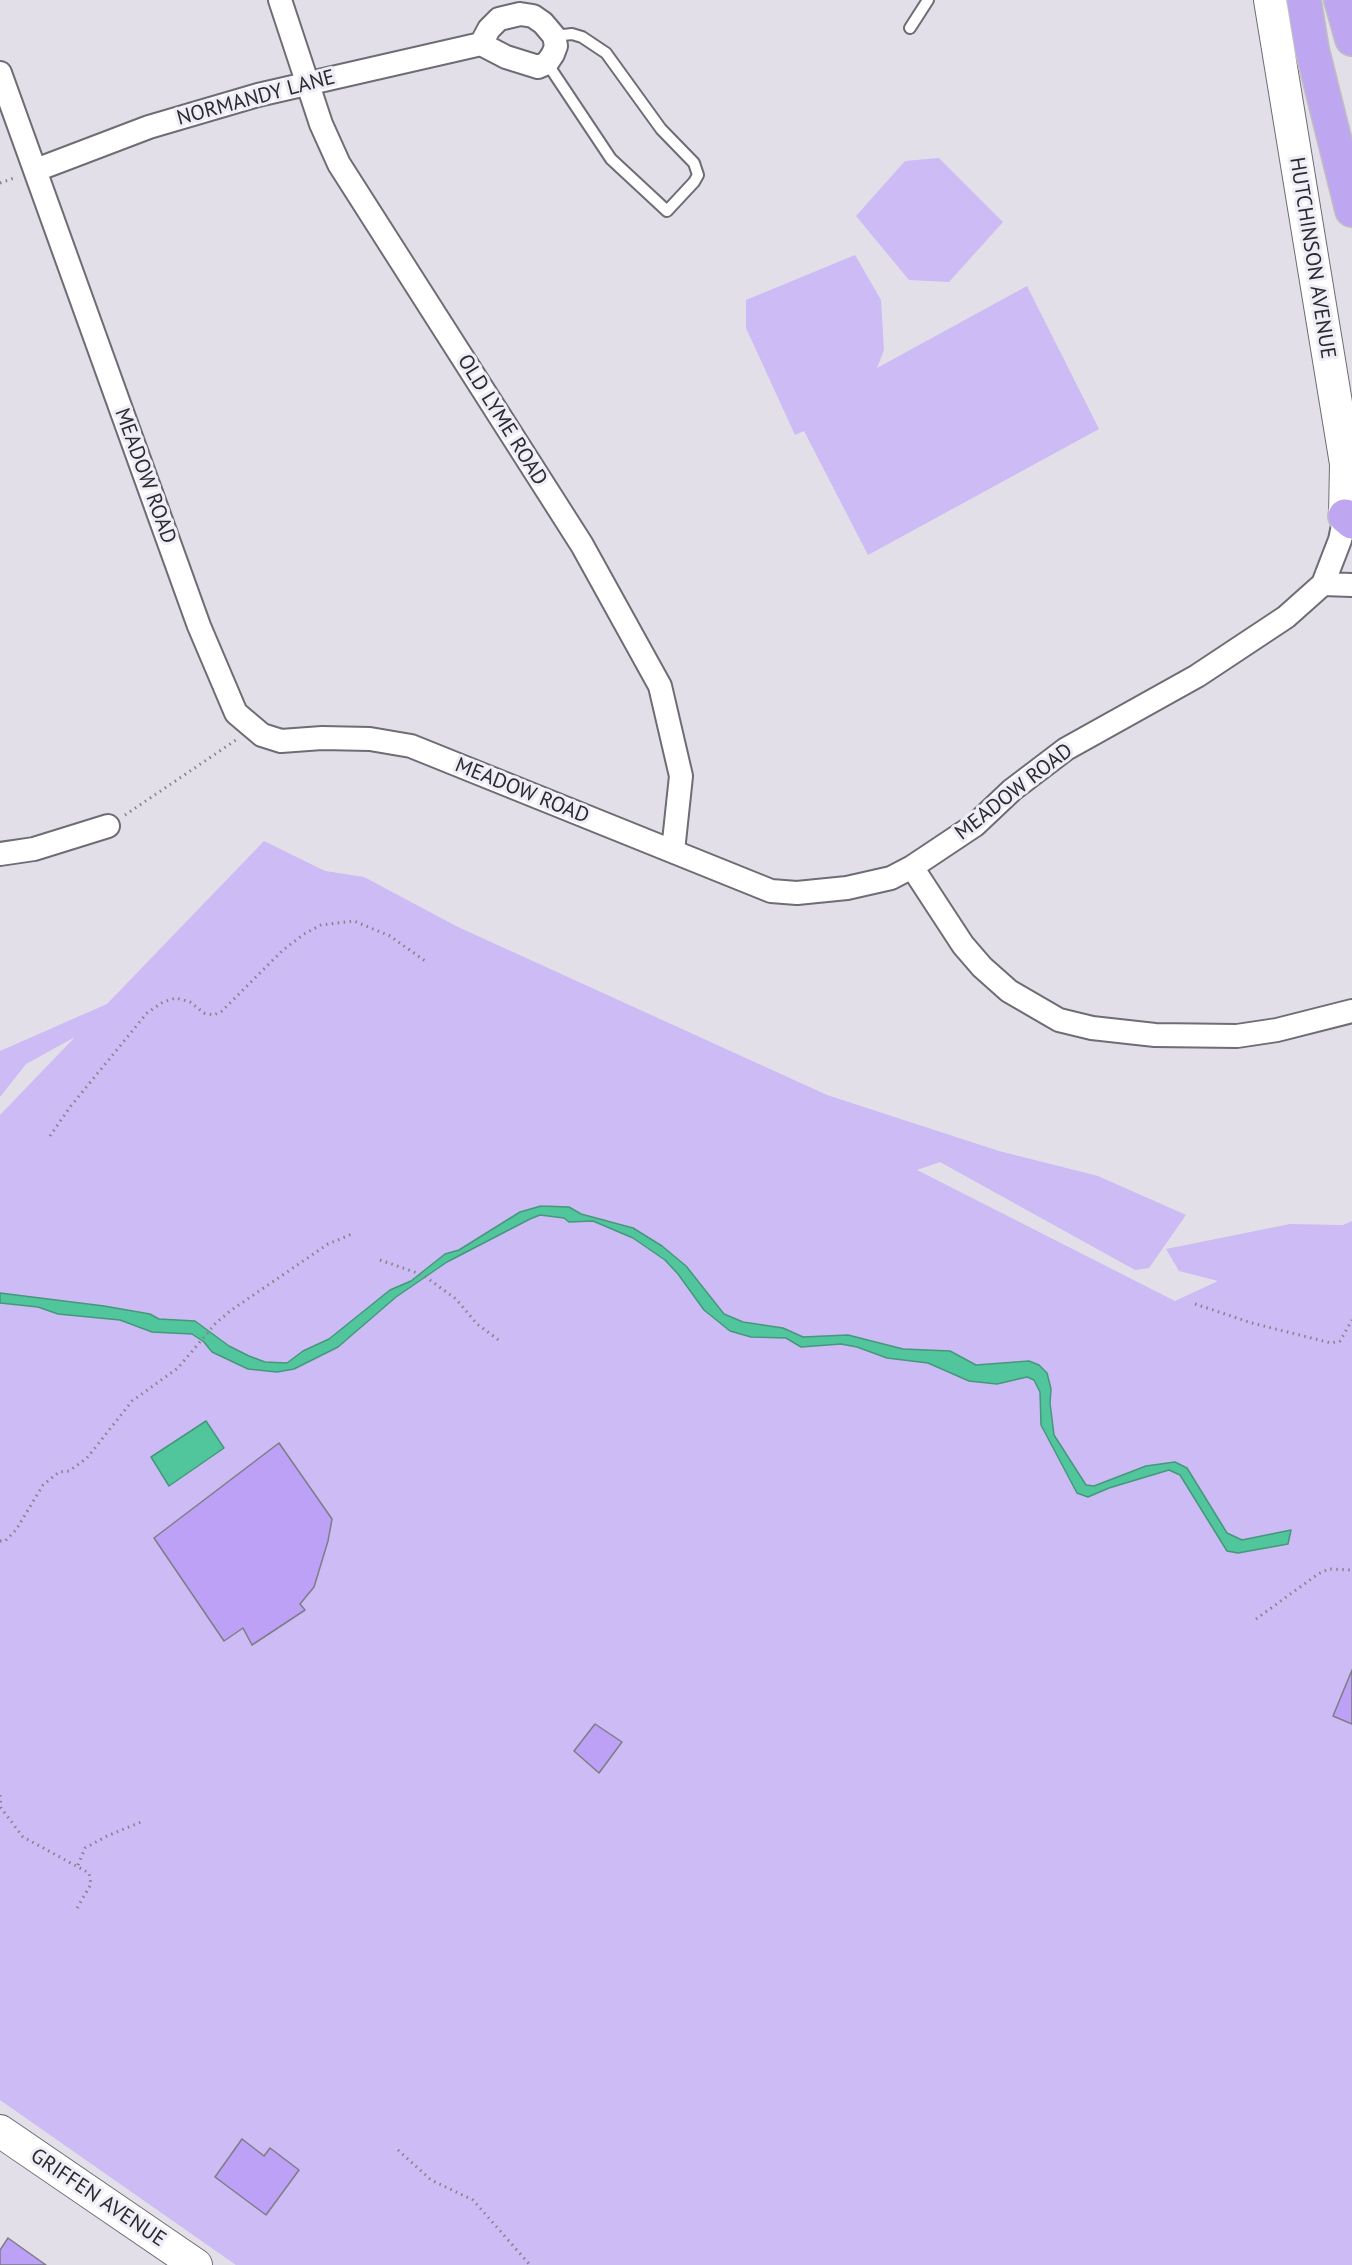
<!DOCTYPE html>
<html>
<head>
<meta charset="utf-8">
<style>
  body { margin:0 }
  canvas { display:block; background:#e2dfe9 }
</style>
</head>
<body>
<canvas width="1352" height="2265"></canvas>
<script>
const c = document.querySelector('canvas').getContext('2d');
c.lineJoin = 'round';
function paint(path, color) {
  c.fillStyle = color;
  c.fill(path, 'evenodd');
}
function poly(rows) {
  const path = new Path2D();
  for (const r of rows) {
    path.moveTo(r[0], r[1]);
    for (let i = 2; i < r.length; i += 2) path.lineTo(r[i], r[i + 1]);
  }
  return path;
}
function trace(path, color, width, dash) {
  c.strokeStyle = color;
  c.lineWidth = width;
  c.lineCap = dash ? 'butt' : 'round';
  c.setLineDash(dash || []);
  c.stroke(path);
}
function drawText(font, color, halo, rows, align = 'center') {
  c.font = font + ' "PT Sans",sans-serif';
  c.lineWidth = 6;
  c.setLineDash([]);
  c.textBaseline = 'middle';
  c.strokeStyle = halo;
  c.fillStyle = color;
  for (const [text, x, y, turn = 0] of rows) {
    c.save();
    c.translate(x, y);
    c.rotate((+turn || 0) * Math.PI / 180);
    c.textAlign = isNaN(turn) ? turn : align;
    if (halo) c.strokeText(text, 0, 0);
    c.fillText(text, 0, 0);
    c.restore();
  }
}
const green = poly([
  [939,158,1003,222,949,282,909,280,856,216,905,161],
  [855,255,881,300,884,350,877,368,1027,286,1099,429,868,555,804,431,795,435,746,328,746,300],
  [264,841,325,871,364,877,458,927,827,1095,999,1151,1098,1176,1186,1215,1149,1268,1135,1270,940,1162,917,1170,1175,1301,1218,1281,1179,1271,1166,1249,1290,1224,1343,1225,1352,1221,1352,2265,236,2265,0,2100,0,1115,75,1037,26,1064,0,1097,0,1051,107,1004]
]);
const water = poly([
  [541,1206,569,1207,581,1214,633,1228,662,1246,686,1266,724,1314,743,1322,783,1328,803,1337,848,1335,903,1349,950,1351,976,1365,1029,1361,1039,1365,1047,1373,1051,1389,1050,1403,1054,1435,1086,1485,1094,1486,1146,1466,1175,1462,1187,1468,1227,1533,1242,1540,1291,1530,1288,1544,1238,1553,1227,1551,1180,1475,1169,1470,1109,1488,1088,1497,1077,1493,1041,1425,1040,1392,1034,1380,1027,1377,997,1384,969,1381,928,1363,887,1358,857,1347,841,1344,801,1347,786,1338,751,1337,730,1331,704,1310,678,1274,665,1260,633,1238,593,1221,569,1222,564,1218,540,1215,530,1219,447,1262,396,1297,338,1347,294,1369,277,1372,248,1369,212,1352,204,1342,192,1334,152,1332,120,1320,58,1314,38,1307,0,1303,0,1293,104,1306,150,1314,159,1319,195,1321,229,1346,249,1356,265,1362,287,1363,303,1351,329,1339,390,1290,411,1281,445,1254,459,1250,520,1212,541,1206],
  [206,1421,224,1448,169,1486,151,1457,206,1421]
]);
const building = poly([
  [279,1443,332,1519,328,1541,314,1587,300,1604,305,1610,252,1645,243,1628,224,1641,154,1538,279,1443],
  [1352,1670,1352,1724,1333,1716,1352,1670],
  [595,1724,622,1742,599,1773,574,1751,595,1724],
  [242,2139,264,2156,270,2148,299,2170,266,2215,215,2177,242,2139],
  [8,2238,46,2265,0,2265,0,2250,8,2238]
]);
const path = poly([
  [0,183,17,177],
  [125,815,236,740],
  [50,1136,70,1107,147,1013,163,1002,176,998,190,1002,204,1013,214,1015,222,1011,283,950,304,934,321,925,354,921,390,936,428,963],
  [380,1260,423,1275,456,1299,477,1324,500,1341],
  [1195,1304,1252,1323,1331,1343,1340,1341,1352,1320],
  [0,1541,5,1541,16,1530,43,1485,59,1472,69,1471,87,1458,132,1401,178,1368,215,1324,230,1311,328,1244,352,1234],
  [1256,1619,1318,1574,1329,1569,1352,1570],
  [0,1795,1,1808,23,1837,89,1873,91,1884,76,1910],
  [78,1865,85,1848,107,1836,141,1822],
  [398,2150,431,2180,473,2200,530,2265]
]);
const lane = poly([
  [910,28,928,0],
  [547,63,611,159,667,211,694,182,698,175,694,163,661,129,606,53,582,37,572,34,554,36]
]);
const street = poly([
  [280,0,321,124,339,164,582,545,660,686,681,776,673,851],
  [520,14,533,16,543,23,554,36,556,46,553,54,547,63,538,67,506,57,481,44,489,29,499,19,520,14],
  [0,73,199,626,236,713,262,735,281,741,322,738,370,739,411,746,771,891,797,893,847,888,891,878,912,867,975,825,1012,790,1066,749,1197,676,1286,617,1323,584,1340,540,1345,516],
  [36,170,149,127,258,95,481,44],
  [1323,584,1352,585],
  [0,854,34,849,108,826],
  [912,867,963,945,982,967,1009,991,1059,1020,1092,1028,1155,1035,1237,1036,1277,1030,1352,1011]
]);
const secondary = poly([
  [1270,0,1346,464,1345,516],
  [0,2131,196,2265]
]);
const highway = poly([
  [1304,0,1312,49,1352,210],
  [1341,0,1352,39],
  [1345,516,1352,522]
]);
const streetNames = [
  ["NORMANDY LANE",256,98,-15],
  ["HUTCHINSON AVENUE",1312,258,81],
  ["OLD LYME ROAD",502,420,58],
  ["MEADOW ROAD",145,476,70],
  ["MEADOW ROAD",522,791,22],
  ["MEADOW ROAD",1014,792,-38],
  ["GRIFFEN AVENUE",98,2198,34]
];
paint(green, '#ccbbf4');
paint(water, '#51c69d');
trace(water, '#46977c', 1.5);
paint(building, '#bca1f6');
trace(building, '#7e7c84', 1.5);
trace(lane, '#6e6c74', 14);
trace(street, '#6e6c74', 26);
trace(secondary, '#6e6c74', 34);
trace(highway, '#bfbfc0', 36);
trace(path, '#85838a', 3, [1.5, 4.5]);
trace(lane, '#fff', 10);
trace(street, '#fff', 22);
trace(secondary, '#fff', 32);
trace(highway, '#bea7f0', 33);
drawText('21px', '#2b2a2e', '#efedf6', streetNames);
</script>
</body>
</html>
